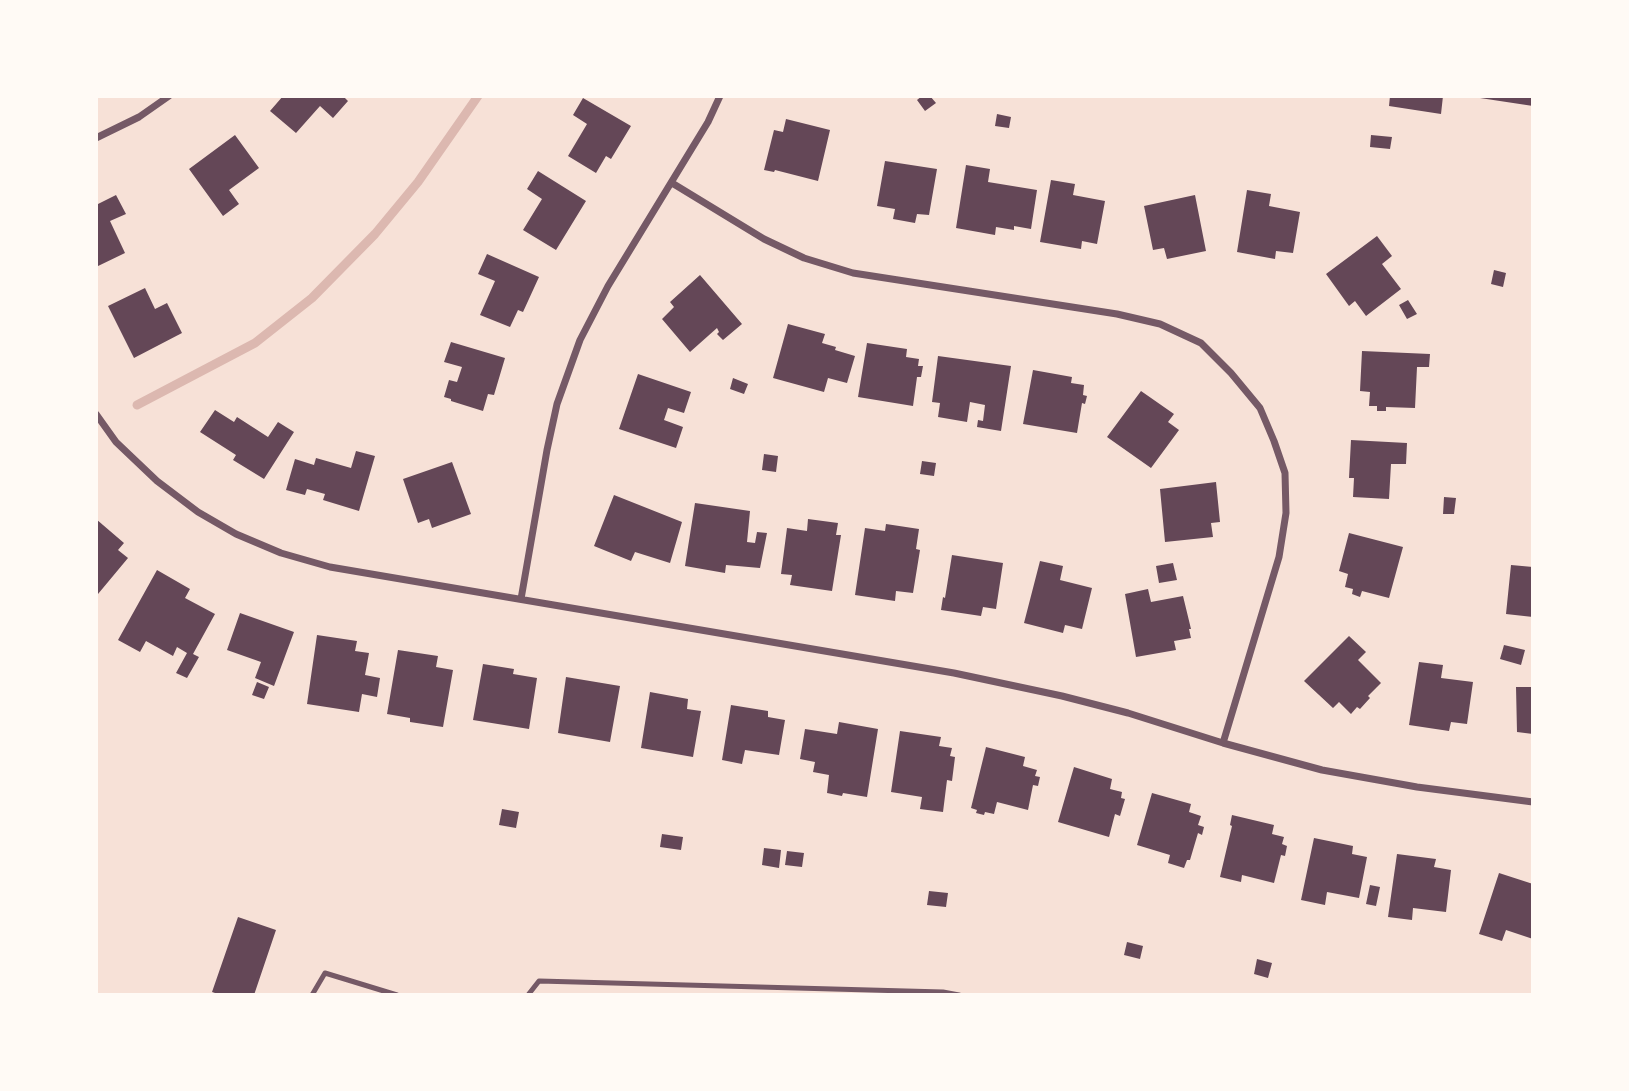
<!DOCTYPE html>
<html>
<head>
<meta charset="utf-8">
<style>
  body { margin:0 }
  #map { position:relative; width:1629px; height:1091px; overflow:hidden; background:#f7e1d7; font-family:"Alegreya Sans",sans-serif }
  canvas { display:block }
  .frame { position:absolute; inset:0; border:98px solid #fffaf5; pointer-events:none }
</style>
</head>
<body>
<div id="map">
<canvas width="1629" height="1091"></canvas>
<div class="frame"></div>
</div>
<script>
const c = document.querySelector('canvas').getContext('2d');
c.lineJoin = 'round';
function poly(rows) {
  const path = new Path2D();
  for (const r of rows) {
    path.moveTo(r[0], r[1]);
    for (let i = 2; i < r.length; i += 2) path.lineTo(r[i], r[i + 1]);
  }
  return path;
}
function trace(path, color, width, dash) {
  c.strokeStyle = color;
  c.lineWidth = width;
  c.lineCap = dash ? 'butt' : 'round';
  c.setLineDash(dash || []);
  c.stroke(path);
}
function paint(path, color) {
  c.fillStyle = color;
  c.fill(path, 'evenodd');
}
const stream = poly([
  [137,405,255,343,312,298,375,234,418,182,478,96]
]);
const building = poly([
  [283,96,343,96,348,101,333,118,320,106,296,133,270,111],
  [922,96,930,96,936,103,925,111,917,100],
  [1390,96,1443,96,1441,114,1389,106],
  [1480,96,1533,96,1533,106,1480,98],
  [583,98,631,126,611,159,606,156,596,173,568,156,587,124,573,115],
  [997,114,1011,117,1009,128,995,126],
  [786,119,830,130,818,181,775,170,774,172,764,170,774,130,783,132],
  [235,135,259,168,229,190,239,204,223,216,189,169],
  [1371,135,1392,137,1390,149,1370,147],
  [885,161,937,169,929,215,917,214,915,223,893,219,895,209,877,206],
  [966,165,990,169,988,182,1037,190,1031,229,1014,226,1014,230,996,227,995,235,956,228],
  [538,171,586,201,556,250,523,230,542,199,527,189],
  [1051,180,1075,184,1073,195,1105,201,1097,244,1082,241,1081,249,1040,242],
  [1247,190,1271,194,1269,206,1300,212,1293,253,1276,251,1275,259,1237,252],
  [116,195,126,214,110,221,125,253,96,267,96,205],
  [1195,195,1206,251,1167,259,1164,248,1153,250,1144,206],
  [1377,236,1392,256,1382,264,1401,289,1366,316,1355,301,1349,306,1326,274],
  [487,254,539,277,523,312,518,310,510,327,480,315,495,281,478,274],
  [1494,270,1506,273,1503,287,1491,284],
  [700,275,742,324,723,340,717,334,719,332,717,328,690,352,662,319,674,307,670,302],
  [145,288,155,309,167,303,182,333,134,358,108,306],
  [1408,300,1417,314,1407,319,1399,305],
  [788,324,825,334,822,343,836,347,835,350,855,356,847,383,828,378,824,392,773,378],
  [451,342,505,358,494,395,488,394,483,411,451,401,451,399,444,397,449,380,457,382,462,367,444,362],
  [867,343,907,349,906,357,919,359,918,366,923,366,921,377,917,377,913,406,858,397],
  [1362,351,1430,354,1429,367,1417,367,1415,408,1386,407,1386,411,1377,411,1377,406,1369,406,1370,392,1360,391],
  [938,356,1011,366,1001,431,977,427,978,420,983,421,985,405,970,402,967,422,938,417,940,403,932,402],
  [1033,370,1072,377,1071,383,1084,385,1083,395,1087,396,1085,404,1082,403,1077,433,1023,424],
  [638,374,691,392,684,413,668,408,664,420,683,427,676,448,619,429],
  [733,378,748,384,744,394,730,389],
  [1141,391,1174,414,1168,422,1179,430,1151,468,1107,437],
  [215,410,234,422,237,417,268,437,278,422,294,432,264,479,233,460,236,455,200,432],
  [1351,440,1407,443,1406,464,1391,464,1389,499,1353,497,1354,478,1349,478],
  [356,451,375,456,359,511,323,500,325,494,307,489,305,495,286,490,295,459,314,465,316,458,351,468],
  [764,454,778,456,776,472,762,470],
  [922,461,936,463,934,476,920,474],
  [452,462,471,514,432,528,429,519,418,523,403,479],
  [1216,482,1220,522,1211,523,1213,537,1165,542,1160,489],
  [614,495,682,522,670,563,635,552,631,561,594,546],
  [1444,497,1456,498,1454,514,1443,514],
  [695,503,750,511,747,542,755,543,757,532,767,533,760,568,726,565,725,573,685,566],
  [96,519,124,543,118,550,128,558,98,594,96,592],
  [808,519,838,523,836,535,841,535,832,591,790,585,792,575,781,574,787,528,807,531],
  [886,524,919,529,916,549,920,550,913,593,896,591,895,601,855,595,865,528,885,531],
  [1349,533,1403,547,1389,598,1362,591,1360,597,1352,594,1353,589,1345,587,1348,574,1339,571],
  [952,555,1003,563,996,609,983,607,981,616,941,610,943,597,945,598],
  [1040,561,1063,566,1060,580,1092,588,1082,629,1065,625,1063,633,1024,623],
  [1173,563,1177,580,1159,583,1156,566],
  [1511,565,1533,567,1533,617,1506,614],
  [157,570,190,589,185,598,215,614,193,654,199,657,187,678,176,673,187,653,177,647,173,656,146,641,140,652,118,640],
  [1148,589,1151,602,1183,596,1191,629,1189,629,1191,638,1174,641,1176,650,1136,657,1125,594],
  [240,613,294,632,274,686,255,678,261,662,227,650],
  [317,635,357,641,355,651,369,653,365,675,380,678,377,697,362,694,359,712,307,704],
  [1349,636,1366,652,1358,660,1381,683,1368,696,1370,698,1360,709,1357,707,1351,714,1339,702,1333,708,1304,681],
  [1504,645,1525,650,1521,665,1500,659],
  [398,650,438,656,436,667,453,670,443,727,410,722,410,718,387,714],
  [1419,662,1443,665,1441,678,1473,682,1467,724,1451,722,1449,731,1409,725],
  [483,664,514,669,513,674,537,678,529,729,473,720],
  [566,677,620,686,610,742,558,733],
  [257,682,269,687,264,699,252,695],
  [1516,687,1533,687,1533,734,1517,732],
  [650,692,688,699,687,709,701,711,693,757,641,748],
  [731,705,768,711,768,717,785,720,779,755,745,750,742,764,722,760],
  [839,722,878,729,867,797,843,793,842,796,827,793,829,775,813,772,815,762,800,759,805,729,837,734],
  [900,731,941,737,939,746,952,748,950,756,955,757,952,781,947,780,943,812,920,809,922,797,891,792],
  [986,747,1025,757,1023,766,1037,770,1035,776,1040,777,1038,786,1033,785,1028,810,997,802,994,814,985,812,984,815,976,813,977,810,971,808],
  [1074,767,1112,779,1110,789,1122,792,1121,798,1125,799,1120,816,1115,814,1109,837,1058,822],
  [1152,793,1191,804,1189,812,1201,816,1198,825,1204,827,1202,835,1198,833,1190,860,1187,860,1184,868,1168,863,1170,855,1137,845],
  [502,809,519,812,516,828,499,825],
  [1232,815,1274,825,1272,834,1284,837,1282,844,1287,846,1285,856,1281,855,1274,883,1242,875,1241,882,1220,877,1232,826,1230,825],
  [662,834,683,837,681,850,660,847],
  [1314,838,1353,846,1352,854,1367,857,1359,898,1327,892,1325,905,1301,900],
  [764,848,781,850,779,868,762,865],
  [787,851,804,853,802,867,785,865],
  [1397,854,1436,859,1434,867,1451,870,1446,912,1413,908,1412,920,1388,917],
  [1499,873,1533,884,1533,939,1506,930,1502,941,1479,934],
  [1370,885,1380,887,1376,906,1366,904],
  [929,891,948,893,946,907,927,905],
  [238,917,276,930,254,995,221,995,212,992],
  [1127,942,1143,946,1140,959,1124,955],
  [1257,959,1272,963,1268,978,1254,974]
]);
const service = poly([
  [312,995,325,973,397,995],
  [528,995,539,981,943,992,959,995]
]);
const minor = poly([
  [96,138,139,117,169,96],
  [672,183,764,239,804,258,853,273,1117,314,1160,324,1201,343,1231,373,1260,408,1274,441,1285,473,1286,513,1279,557,1223,743],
  [96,414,116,442,157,481,198,512,236,534,281,553,330,567,954,673,1062,696,1128,713,1223,743,1322,770,1417,787,1533,802],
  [521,599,547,450,557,404,580,340,608,286,708,122,720,96]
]);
trace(stream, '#dcb8b0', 9);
paint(building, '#644757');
trace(service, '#755966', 5);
trace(minor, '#755966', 7);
</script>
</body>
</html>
